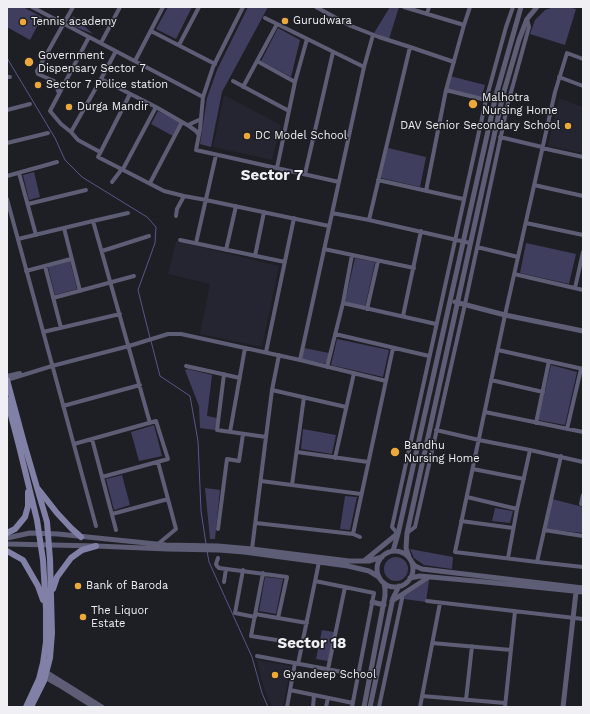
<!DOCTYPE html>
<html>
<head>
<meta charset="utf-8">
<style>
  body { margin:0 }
  #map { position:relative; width:590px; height:714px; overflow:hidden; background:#1e1e25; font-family:"Work Sans",sans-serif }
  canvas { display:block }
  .frame { position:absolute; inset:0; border:8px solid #efeff4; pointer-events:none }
</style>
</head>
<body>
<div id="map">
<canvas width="590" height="714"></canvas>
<div class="frame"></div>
</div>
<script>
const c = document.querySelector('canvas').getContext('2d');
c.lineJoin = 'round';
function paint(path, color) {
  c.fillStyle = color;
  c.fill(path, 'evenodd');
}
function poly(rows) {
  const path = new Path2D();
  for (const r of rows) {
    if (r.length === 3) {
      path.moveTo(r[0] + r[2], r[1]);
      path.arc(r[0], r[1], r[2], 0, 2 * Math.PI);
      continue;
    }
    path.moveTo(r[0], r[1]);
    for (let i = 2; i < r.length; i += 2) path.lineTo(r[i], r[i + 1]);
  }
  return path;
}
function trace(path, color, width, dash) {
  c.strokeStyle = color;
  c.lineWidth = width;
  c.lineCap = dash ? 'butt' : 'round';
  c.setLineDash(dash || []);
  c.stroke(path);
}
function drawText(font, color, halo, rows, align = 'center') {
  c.font = font + ' "Work Sans",sans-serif';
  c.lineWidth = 3;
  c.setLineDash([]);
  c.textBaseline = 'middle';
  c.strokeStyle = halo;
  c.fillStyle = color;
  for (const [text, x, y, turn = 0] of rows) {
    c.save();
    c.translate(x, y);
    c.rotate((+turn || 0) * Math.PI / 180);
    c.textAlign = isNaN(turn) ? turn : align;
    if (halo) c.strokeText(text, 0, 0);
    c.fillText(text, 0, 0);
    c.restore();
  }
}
const built = poly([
  [224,95,281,125,272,160,213,147],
  [559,98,583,107,583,153,548,146],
  [176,241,279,266,262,347,200,334,210,284,168,274],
  [257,660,291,666,283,707,274,707,269,701,262,683]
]);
const green = poly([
  [8,7,23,7,42,17,30,40,7,27,7,10],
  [168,7,192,7,176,39,156,29],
  [248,7,268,7,222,92,211,147,200,144,207,98,217,70],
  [390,7,399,7,389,39,374,33],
  [554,7,568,7,576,9,565,45,530,34,535,20,545,10],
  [73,16,93,34,68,24],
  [278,28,300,40,291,77,261,61],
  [450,76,485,85,481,99,447,89],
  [158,111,180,122,173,136,151,124],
  [388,148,426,157,420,187,381,178],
  [34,172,40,197,29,200,23,175],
  [526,243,576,254,569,284,520,273],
  [355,258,375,262,365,307,345,302],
  [70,261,77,289,55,295,48,267],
  [337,339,389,350,383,377,331,365],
  [304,348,329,353,327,364,302,359],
  [551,365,577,372,565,425,538,420],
  [188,369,212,375,207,416,217,418,215,430,200,428,199,406,185,370],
  [154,425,162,456,139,461,131,432],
  [303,429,336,435,332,454,301,449],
  [122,475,130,505,114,510,106,479],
  [205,488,220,490,215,539,210,539],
  [345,496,357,497,350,530,340,529],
  [552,499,583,507,583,533,546,529],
  [495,508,513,511,510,523,492,521],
  [410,549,453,557,452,569,424,565,414,558],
  [396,569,12],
  [265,577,283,579,276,614,259,611],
  [429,580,426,602,404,599,405,595],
  [322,630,334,632,328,661,316,659]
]);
const stream = poly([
  [7,58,55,138,65,160,82,177,147,217,156,227,155,243,138,290,150,338],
  [151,341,160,376,190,396,198,441,201,511,206,544],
  [207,551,209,562,252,657,262,693,268,707]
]);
const minor = poly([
  [32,7,203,97],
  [243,7,213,67,203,97,200,129,196,150,339,182],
  [316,7,351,26,379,37,410,47,454,62],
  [404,7,464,25],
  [427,14,429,7],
  [265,18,364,67],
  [151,31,215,64],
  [89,37,50,111,61,124,71,132,101,79,116,51],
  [101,43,120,7],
  [179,45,199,7],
  [583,59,567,53,555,92,505,315,455,552,537,562,583,567],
  [135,61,163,7],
  [257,61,295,82],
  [7,77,10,77],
  [559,77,583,86],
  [101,79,156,107,189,126,196,131,199,135],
  [233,81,289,111],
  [243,87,277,24],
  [446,90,486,100],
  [59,93,54,81,38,74,37,71,73,7],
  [130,94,98,157,164,191,184,196,206,200,329,226],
  [7,110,30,104],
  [188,125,201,119],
  [71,132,78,140,100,152],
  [500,137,542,147],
  [7,143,48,133],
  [542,148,583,157],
  [277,168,295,82,307,39],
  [123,169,156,107],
  [19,173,36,235],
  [305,174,333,52],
  [7,176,57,162],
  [378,180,463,199],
  [112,182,122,169],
  [150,183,182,122],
  [534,185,583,196],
  [426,191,446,90,464,25,470,7],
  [7,199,96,526],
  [28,204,86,190],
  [332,213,369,220,470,243],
  [176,216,177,209,184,196],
  [369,220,410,47],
  [93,221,150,423],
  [526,223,583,235],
  [64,228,80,291],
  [18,239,93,221,128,213],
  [180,240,285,262],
  [196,243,216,155],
  [477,247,518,257],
  [324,249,414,268],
  [226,250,236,206],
  [102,251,149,236],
  [255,256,264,212],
  [45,266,61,328],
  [26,271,71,259],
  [514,274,583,290],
  [575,288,583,252],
  [53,298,134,276],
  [343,303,436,324],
  [367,309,378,261],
  [403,316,421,231],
  [43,332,120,314],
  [335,334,429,356],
  [498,350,583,369],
  [266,352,294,218],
  [300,360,364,67,373,35],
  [186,366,240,378],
  [327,367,343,303,352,255],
  [224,374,217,430,266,437],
  [7,376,20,373],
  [7,380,52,366,129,346,168,334,181,334,300,360,386,381],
  [491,380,543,392],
  [272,390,346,407],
  [63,406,140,385],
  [485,412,583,432],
  [536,423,549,361],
  [567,429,581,369],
  [436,430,479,440,530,450,583,462],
  [230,432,245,348],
  [92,439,116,530],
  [74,444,156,421,168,459,102,477],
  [297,452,368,462],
  [335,458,354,373],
  [158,462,176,529,158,544],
  [473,469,524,479],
  [261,481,361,494],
  [292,485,304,397],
  [467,497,517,509],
  [581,504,583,495],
  [112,514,168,499],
  [461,521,513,528],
  [256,523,353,534,360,537],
  [218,529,227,459,239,461,243,434],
  [544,530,583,536],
  [407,533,415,527,465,304,508,103,529,27,527,19],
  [353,534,393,348],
  [398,534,392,527,486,100,506,27,513,7],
  [252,549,266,437,272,390,279,355],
  [218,558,216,564,217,566,219,568,287,577,278,618],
  [508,558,517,509,530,450],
  [537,562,561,456],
  [243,570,235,613,255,617],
  [263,573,251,636,302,644],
  [315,581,374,593,352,707],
  [224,582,226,569],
  [427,601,583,619],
  [255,614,307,623],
  [432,643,511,650],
  [257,656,369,677],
  [298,664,319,562],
  [328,669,345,587],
  [290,690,353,703],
  [422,696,505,703],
  [466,700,472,646],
  [287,707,295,663],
  [313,707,314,695],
  [326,707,328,698],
  [379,707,403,594],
  [420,707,440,603],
  [505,707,515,611]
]);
const tertiary = poly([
  [455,302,505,315,583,331],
  [7,538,30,533,58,534,166,545,218,546,252,549,349,561,369,561,382,557],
  [7,544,96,546,167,549,219,550,244,552,348,566,369,571,379,577],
  [393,551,398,534,496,95,521,7],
  [395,569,18],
  [409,557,406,548,407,533,503,95,519,40,527,19,537,7],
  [364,561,397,534],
  [411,561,415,566,422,569,583,588],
  [410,578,420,576,486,582,583,592],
  [392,601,429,577],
  [372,602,384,605],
  [46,672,102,707],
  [45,677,59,685,94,707],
  [364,707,385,596,385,589,384,583],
  [370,707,393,598,399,586],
  [563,707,576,592]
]);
const secondary = poly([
  [7,380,24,443,47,522,50,559,52,633,50,658,44,681,31,707],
  [7,400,19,446,37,520,43,560,46,609,46,642,43,663,39,679,26,707],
  [39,490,57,513,71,528,81,537],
  [7,533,15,529,25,517,28,506,28,492],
  [7,551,23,560,38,586,43,600],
  [53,589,57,577,71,558,82,550,96,546]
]);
const markers = [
  [285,21,4,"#eca93a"],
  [23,22,4,"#eca93a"],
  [29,62,5,"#eca93a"],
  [38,85,4,"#eca93a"],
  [473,104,5,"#eca93a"],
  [69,107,4,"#eca93a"],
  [568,126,4,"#eca93a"],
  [247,136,4,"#eca93a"],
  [395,452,5,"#eca93a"],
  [78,586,4,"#eca93a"],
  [83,617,4,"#eca93a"],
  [275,675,4,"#eca93a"]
];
const poiNames = [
  ["Gurudwara",293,21],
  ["Tennis academy",31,22],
  ["Government",38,56],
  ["Dispensary Sector 7",38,69],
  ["Sector 7 Police station",46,85],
  ["Malhotra",482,98],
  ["Nursing Home",482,111],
  ["Durga Mandir",77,107],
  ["DAV Senior Secondary School",560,126,"right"],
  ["DC Model School",255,136],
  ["Bandhu",404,446],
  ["Nursing Home",404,459],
  ["Bank of Baroda",86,586],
  ["The Liquor",91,611],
  ["Estate",91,624],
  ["Gyandeep School",283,675]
];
const districtNames = [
  ["Sector 7",272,176],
  ["Sector 18",312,644]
];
paint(built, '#252431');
paint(green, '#403e5e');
trace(stream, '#5a568b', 1);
trace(minor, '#5d5d75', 4);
trace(tertiary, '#5d5d75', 5);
trace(secondary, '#8180a6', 6);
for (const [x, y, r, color] of markers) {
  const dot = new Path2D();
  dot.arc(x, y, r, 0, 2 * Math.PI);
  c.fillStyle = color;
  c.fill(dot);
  trace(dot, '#1e1e25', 1.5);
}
drawText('11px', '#efeff4', '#1e1e25', poiNames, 'left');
drawText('bold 15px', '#efeff4', '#1e1e25', districtNames);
</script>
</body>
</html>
